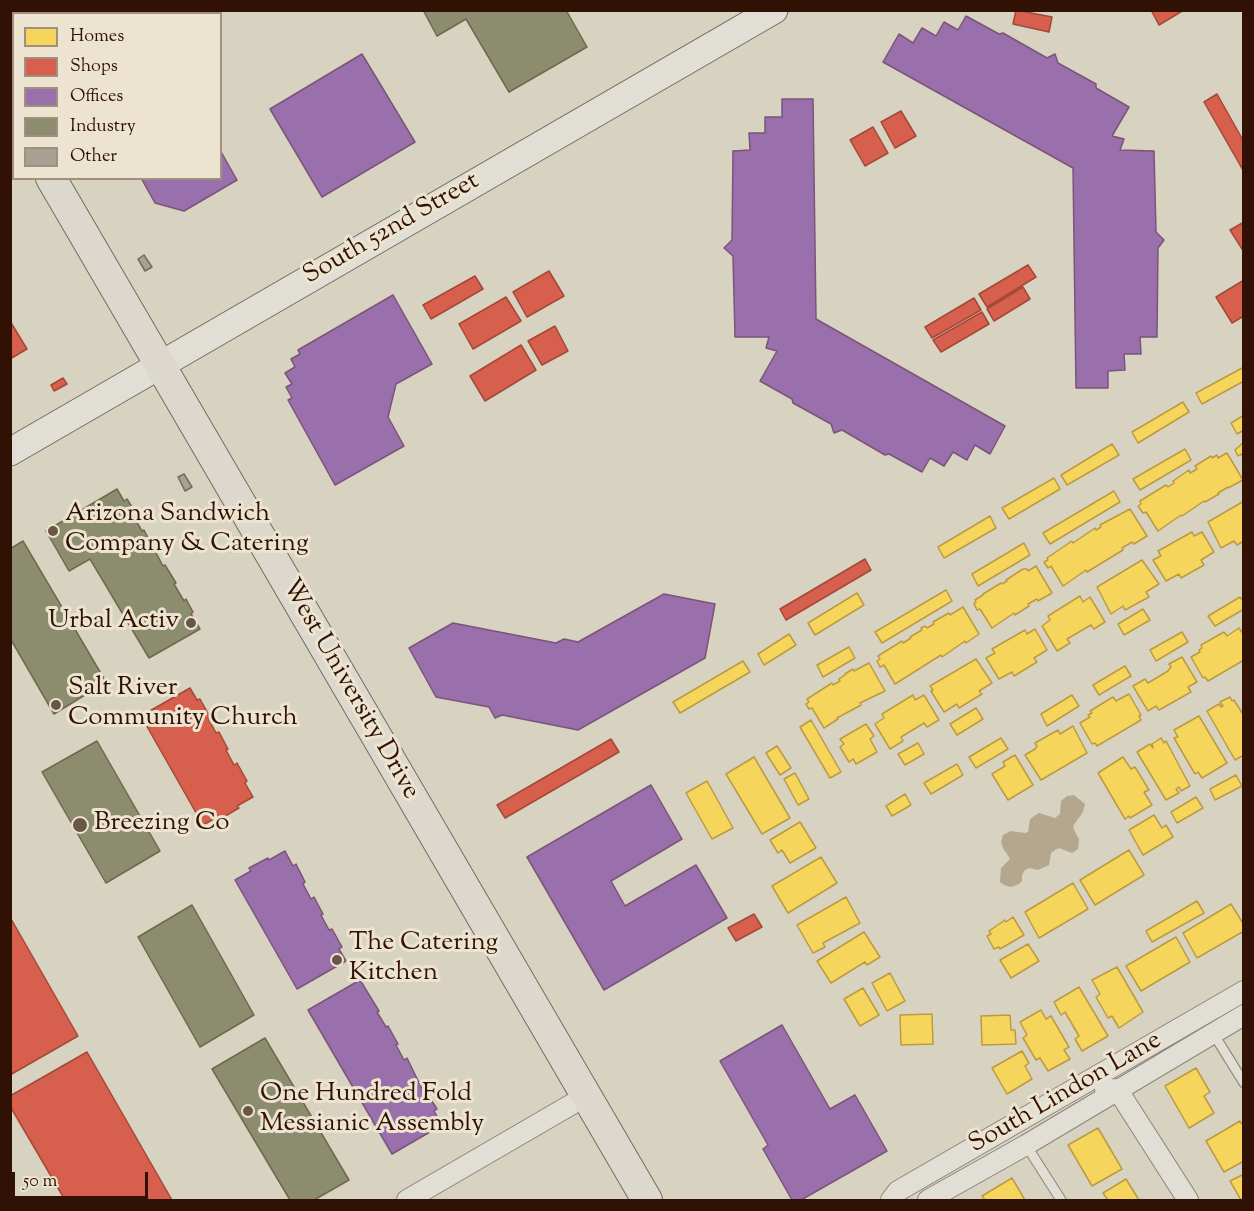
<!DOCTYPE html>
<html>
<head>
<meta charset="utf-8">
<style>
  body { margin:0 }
  #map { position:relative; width:1254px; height:1211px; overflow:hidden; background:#d8d2c0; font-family:"Sorts Mill Goudy",serif }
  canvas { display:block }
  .frame { position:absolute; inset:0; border:12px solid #311104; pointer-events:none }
  .legend { position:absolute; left:12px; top:12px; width:210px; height:168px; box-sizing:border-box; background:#ece4d0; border:2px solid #a1907e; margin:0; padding:8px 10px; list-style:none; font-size:18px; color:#311104 }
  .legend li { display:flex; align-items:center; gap:12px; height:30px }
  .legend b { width:30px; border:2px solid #a1907e }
  .scale { position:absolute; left:12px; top:1172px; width:136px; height:27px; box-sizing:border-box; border:3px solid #311104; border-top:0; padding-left:8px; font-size:18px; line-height:21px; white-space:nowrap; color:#311104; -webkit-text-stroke:4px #ece4d0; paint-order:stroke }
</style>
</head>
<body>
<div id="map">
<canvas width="1254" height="1211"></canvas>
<div class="frame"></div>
<ul class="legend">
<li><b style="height:16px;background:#f6d55c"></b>Homes</li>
<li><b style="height:16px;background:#d6604d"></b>Shops</li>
<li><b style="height:16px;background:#9970ab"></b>Offices</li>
<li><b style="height:16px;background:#8c8c6e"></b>Industry</li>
<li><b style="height:16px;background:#a7a093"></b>Other</li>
</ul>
<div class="scale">50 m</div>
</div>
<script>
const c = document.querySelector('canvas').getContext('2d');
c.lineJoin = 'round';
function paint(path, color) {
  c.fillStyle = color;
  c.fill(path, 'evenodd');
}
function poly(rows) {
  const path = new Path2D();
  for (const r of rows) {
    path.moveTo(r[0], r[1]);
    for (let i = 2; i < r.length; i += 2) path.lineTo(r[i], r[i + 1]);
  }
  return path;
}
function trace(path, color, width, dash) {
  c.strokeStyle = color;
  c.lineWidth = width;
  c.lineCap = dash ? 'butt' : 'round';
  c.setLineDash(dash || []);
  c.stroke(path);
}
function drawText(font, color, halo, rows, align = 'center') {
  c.font = font + ' "Sorts Mill Goudy",serif';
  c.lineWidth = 6;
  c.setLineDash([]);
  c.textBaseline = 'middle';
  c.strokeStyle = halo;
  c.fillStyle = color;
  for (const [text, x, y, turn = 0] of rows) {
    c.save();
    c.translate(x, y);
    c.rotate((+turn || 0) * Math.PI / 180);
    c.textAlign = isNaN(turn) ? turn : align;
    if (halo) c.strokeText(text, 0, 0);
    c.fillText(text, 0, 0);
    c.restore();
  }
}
const water = poly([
  [1074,795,1085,804,1083,812,1073,826,1074,830,1079,839,1078,849,1072,853,1059,848,1055,850,1051,853,1049,865,1038,870,1029,868,1025,870,1022,875,1022,881,1019,884,1011,887,1004,885,1000,882,1001,868,1010,859,1003,848,1001,842,1003,835,1011,831,1025,833,1028,832,1030,819,1039,813,1055,818,1060,814,1061,801,1067,796]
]);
const homes = poly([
  [1244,367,1244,381,1202,404,1196,393,1244,367],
  [1183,402,1189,412,1138,443,1132,432,1183,402],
  [1244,415,1244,430,1237,434,1231,423,1244,415],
  [1244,442,1244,458,1241,454,1238,456,1235,450,1244,442],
  [1112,444,1119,455,1067,485,1061,475,1112,444],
  [1185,449,1191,460,1140,490,1133,479,1185,449],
  [1227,453,1243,480,1228,488,1228,487,1218,493,1219,494,1205,502,1204,501,1182,516,1181,515,1158,531,1146,512,1143,513,1138,506,1141,504,1140,501,1166,485,1168,487,1174,483,1173,481,1189,470,1190,473,1197,469,1195,466,1211,456,1212,458,1217,455,1218,458,1227,453],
  [1054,478,1060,489,1009,519,1002,508,1054,478],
  [1114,491,1120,502,1050,544,1043,533,1114,491],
  [1244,501,1244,541,1237,545,1234,541,1221,548,1208,522,1244,501],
  [1130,509,1147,536,1134,544,1132,542,1122,548,1123,550,1087,572,1086,570,1063,586,1051,566,1048,568,1044,562,1048,560,1047,558,1072,541,1073,543,1095,528,1096,530,1101,527,1100,525,1130,509],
  [990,516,996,528,944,558,938,547,990,516],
  [1192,532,1194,536,1202,532,1214,552,1201,560,1204,565,1181,578,1179,574,1166,581,1153,560,1161,556,1158,551,1192,532],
  [1024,543,1030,555,978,586,972,574,1024,543],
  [1142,560,1159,584,1146,592,1149,597,1125,610,1123,606,1111,614,1097,587,1142,560],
  [1036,566,1052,593,1038,601,1037,599,1028,604,1029,606,1015,615,1014,613,992,628,980,609,977,610,974,604,976,602,975,600,983,595,983,594,1001,583,1002,584,1007,581,1006,580,1023,569,1027,569,1028,571,1036,566],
  [946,590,952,601,882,643,875,632,946,590],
  [857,593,864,605,815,635,808,623,857,593],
  [1080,596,1083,602,1090,597,1105,622,1094,629,1091,625,1067,639,1070,643,1057,651,1042,626,1050,620,1048,616,1080,596],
  [1240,597,1244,602,1244,609,1215,626,1208,616,1240,597],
  [963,607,979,634,966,643,965,641,942,657,941,655,895,684,884,665,880,667,877,661,880,659,878,656,902,641,903,643,911,638,910,637,922,630,921,628,925,626,927,628,934,624,933,622,949,613,950,615,963,607],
  [1143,609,1150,620,1124,635,1118,624,1143,609],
  [1239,628,1244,635,1244,660,1208,681,1205,677,1203,678,1191,657,1200,652,1199,650,1202,648,1201,645,1224,632,1227,636,1239,628],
  [1035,629,1047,650,1034,658,1037,662,1014,676,1012,672,999,679,986,658,995,653,992,649,1025,630,1027,634,1035,629],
  [1182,632,1188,642,1156,661,1150,650,1182,632],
  [789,634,796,645,764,665,758,654,789,634],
  [849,647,855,658,823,677,817,665,849,647],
  [1182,657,1197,682,1188,687,1191,692,1159,710,1156,706,1148,711,1133,686,1145,679,1148,683,1168,671,1171,667,1169,664,1182,657],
  [976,659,992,683,979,691,982,694,959,708,957,704,944,712,931,691,933,690,930,686,976,659],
  [743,661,750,672,680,713,673,702,743,661],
  [869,663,885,691,860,703,861,705,837,718,838,719,824,728,812,708,809,709,806,704,809,702,807,699,832,683,833,685,840,681,839,679,845,675,845,674,853,669,854,671,869,663],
  [1125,666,1131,676,1099,695,1093,685,1125,666],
  [1129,694,1141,715,1139,716,1141,720,1097,746,1095,743,1092,744,1080,723,1090,717,1088,715,1092,713,1090,711,1113,697,1116,701,1129,694],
  [913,695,915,700,924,695,939,720,927,727,924,723,901,737,903,741,890,749,875,724,884,718,882,714,913,695],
  [1072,695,1079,706,1047,726,1041,714,1072,695],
  [1230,697,1232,701,1234,700,1244,716,1244,755,1235,760,1207,711,1219,704,1221,707,1223,706,1220,702,1230,697],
  [976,708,983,719,957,735,950,724,976,708],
  [1199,716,1227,763,1202,778,1198,772,1195,774,1174,738,1178,737,1174,730,1199,716],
  [811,720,841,772,830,778,800,727,811,720],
  [866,724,874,736,870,739,877,752,856,764,853,759,849,762,840,747,844,744,840,739,866,724],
  [1073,726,1087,753,1041,780,1025,755,1035,749,1037,746,1035,743,1058,730,1060,734,1073,726],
  [1001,738,1008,749,976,768,969,757,1001,738],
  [1161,738,1164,743,1166,741,1190,786,1181,791,1179,787,1176,789,1179,793,1166,800,1137,752,1150,744,1153,748,1152,744,1161,738],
  [918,743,924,754,905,765,898,754,918,743],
  [777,746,791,768,780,775,766,753,777,746],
  [1015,755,1033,785,1008,800,992,774,1005,766,1003,762,1015,755],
  [754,757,790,818,762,834,726,774,754,757],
  [1123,757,1131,769,1135,767,1149,790,1144,792,1152,805,1130,818,1129,816,1125,819,1098,773,1123,757],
  [957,764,963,775,931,794,924,783,957,764],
  [795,773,809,799,798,805,784,779,795,773],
  [1236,775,1242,786,1215,800,1210,789,1236,775],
  [707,781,733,828,712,839,686,793,707,781],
  [905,794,911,805,892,816,886,806,905,794],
  [1196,797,1203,808,1177,823,1171,812,1196,797],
  [1154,815,1162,828,1166,825,1173,837,1143,855,1129,830,1154,815],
  [800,822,816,848,790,863,782,850,778,853,770,840,800,822],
  [1129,850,1144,875,1095,905,1080,880,1129,850],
  [821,857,837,883,788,913,772,886,821,857],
  [1073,883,1088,909,1039,938,1025,912,1073,883],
  [846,897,860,923,823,943,825,947,813,953,797,925,846,897],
  [1197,901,1204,913,1152,942,1146,931,1197,901],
  [1231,904,1244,925,1244,931,1197,958,1183,933,1231,904],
  [1013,917,1024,935,1000,949,999,947,994,949,987,936,991,934,989,931,1005,920,1006,922,1013,917],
  [864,932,880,957,867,965,865,962,831,983,817,961,864,932],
  [1176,937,1190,962,1141,991,1126,966,1176,937],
  [1028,944,1039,961,1011,978,1000,960,1028,944],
  [1117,967,1143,1012,1119,1028,1112,1016,1108,1018,1096,997,1100,994,1092,980,1117,967],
  [890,973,905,1001,887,1011,872,983,890,973],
  [1079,987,1108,1036,1082,1051,1075,1039,1079,1036,1065,1012,1061,1015,1054,1002,1079,987],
  [863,988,879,1015,860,1026,844,999,863,988],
  [1041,1010,1046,1019,1051,1016,1069,1047,1064,1050,1070,1059,1048,1071,1040,1058,1036,1060,1023,1038,1027,1035,1020,1022,1041,1010],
  [932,1014,933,1044,901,1045,900,1015,932,1014],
  [1010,1015,1011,1030,1015,1030,1016,1044,982,1045,981,1016,1010,1015],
  [1022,1051,1029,1063,1025,1066,1032,1079,1007,1094,992,1068,1022,1051],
  [1196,1068,1210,1092,1204,1096,1214,1113,1189,1128,1165,1086,1196,1068],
  [1240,1121,1244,1127,1244,1161,1224,1172,1206,1141,1240,1121],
  [1098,1128,1122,1169,1092,1186,1068,1145,1098,1128],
  [1244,1174,1244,1200,1241,1200,1230,1181,1244,1174],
  [1012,1178,1025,1200,985,1200,982,1196,1012,1178],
  [1126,1179,1139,1200,1108,1200,1103,1193,1126,1179]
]);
const shops = poly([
  [34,10,88,10,83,14,36,14,34,10],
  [1016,10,1052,17,1049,32,1013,24,1016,10],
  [1151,10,1184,10,1159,25,1151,10],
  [1217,94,1244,142,1244,172,1204,102,1217,94],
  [901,111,916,136,895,148,881,122,901,111],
  [873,127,888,153,865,166,850,140,873,127],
  [1244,222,1244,252,1230,230,1244,222],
  [1028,265,1036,277,987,307,979,294,1028,265],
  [549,271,564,296,527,317,513,292,549,271],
  [475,276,483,289,431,319,423,305,475,276],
  [1244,280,1244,316,1232,323,1216,297,1244,280],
  [1023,287,1030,299,994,321,987,309,1023,287],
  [506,297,521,321,473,349,459,324,506,297],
  [974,298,981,310,932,338,925,327,974,298],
  [982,312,989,324,941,352,933,340,982,312],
  [10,321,27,349,10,359,10,321],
  [555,326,568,351,542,365,528,341,555,326],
  [521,345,536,370,485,401,470,376,521,345],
  [63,378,67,384,54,391,51,385,63,378],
  [865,559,871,570,786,620,780,609,865,559],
  [190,688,197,700,200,699,210,717,208,718,216,733,219,732,228,749,226,750,234,765,237,763,247,781,245,783,253,797,237,806,239,808,220,819,219,816,203,825,141,716,190,688],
  [611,739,619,752,505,818,497,805,611,739],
  [754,914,762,927,736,941,728,928,754,914],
  [10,917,78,1036,10,1075,10,917],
  [87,1052,172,1200,65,1200,10,1106,10,1096,87,1052]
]);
const offices = poly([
  [966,16,999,34,1003,33,1047,58,1055,54,1058,63,1096,84,1096,88,1129,107,1112,136,1124,139,1120,150,1154,151,1156,232,1164,240,1158,248,1157,337,1140,337,1141,354,1124,354,1125,370,1108,371,1108,388,1076,388,1073,168,883,62,899,34,913,43,922,28,936,36,944,22,958,30,966,16],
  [362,54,415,142,322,197,270,109,362,54],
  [782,99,813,99,816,319,1005,426,990,454,975,445,967,460,953,452,944,466,930,458,922,472,889,454,885,455,842,430,834,433,831,424,793,403,792,399,760,381,777,351,766,348,769,337,735,337,733,256,724,248,732,240,733,151,750,150,749,133,765,133,765,117,782,117,782,99],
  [220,150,237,180,184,211,155,203,141,178,220,178,220,150],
  [393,295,432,364,396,384,388,417,404,446,335,485,288,400,292,398,286,387,292,384,285,373,295,367,291,359,300,354,298,350,393,295],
  [664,594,715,604,705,658,578,730,502,715,495,718,489,707,436,697,409,648,453,623,556,643,564,639,578,642,664,594],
  [651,785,682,839,611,881,625,906,696,865,727,918,604,990,527,857,651,785],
  [285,851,293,866,296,864,305,882,303,884,311,899,314,897,323,914,321,915,329,930,332,929,342,947,339,949,346,961,297,989,235,880,251,871,249,868,268,858,269,860,285,851],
  [360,980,379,1011,377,1012,386,1027,388,1026,398,1044,396,1045,404,1060,407,1058,424,1093,426,1092,437,1109,434,1111,442,1125,392,1154,308,1010,360,980],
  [782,1025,830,1109,855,1095,887,1151,801,1200,792,1200,763,1149,768,1145,720,1061,782,1025]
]);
const industry = poly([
  [423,10,566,10,587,47,509,92,466,19,437,36,423,10],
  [117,489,124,501,127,499,135,512,132,514,142,531,144,530,163,566,165,565,176,583,174,584,184,601,186,599,193,612,191,614,200,629,149,658,90,559,69,571,46,531,117,489],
  [23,541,106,682,54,714,10,638,10,549,23,541],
  [97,741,160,851,106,883,42,772,97,741],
  [192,905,254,1015,200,1047,138,937,192,905],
  [265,1038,349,1180,314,1200,290,1200,212,1069,265,1038]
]);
const building = poly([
  [144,255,152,267,145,271,138,259,144,255],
  [184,474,192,487,185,491,178,477,184,474]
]);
const service = poly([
  [1213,1033,1244,1083],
  [1026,1145,1061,1200]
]);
const minor = poly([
  [1105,1090,1117,1089,1188,1200],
  [407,1200,586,1096],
  [891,1200,898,1191,1244,991],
  [928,1200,1026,1145,1244,1015]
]);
const secondary = poly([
  [10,452,774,10]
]);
const primary = poly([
  [10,109,14,114],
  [51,178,647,1200]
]);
const markers = [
  [53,531,6,"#6b5546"],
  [191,623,6,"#6b5546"],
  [56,705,6,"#6b5546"],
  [80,825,8,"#6b5546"],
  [337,960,6,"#6b5546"],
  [248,1111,6,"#6b5546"]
];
const streetNames = [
  ["South 52nd Street",392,230,-30],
  ["West University Drive",349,690,60],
  ["South Lindon Lane",1066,1094,-30]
];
const poiNames = [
  ["Arizona Sandwich",65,516],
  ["Company & Catering",65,546],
  ["Urbal Activ",179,623,"right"],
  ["Salt River",68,690],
  ["Community Church",68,720],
  ["Breezing Co",94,825],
  ["The Catering",349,945],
  ["Kitchen",349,975],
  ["One Hundred Fold",260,1096],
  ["Messianic Assembly",260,1126]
];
paint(water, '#b5a68e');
paint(homes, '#f6d55c');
trace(homes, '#bb9a42', 1.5);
paint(shops, '#d6604d');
trace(shops, '#a44837', 1.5);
paint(offices, '#9970ab');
trace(offices, '#7a5479', 1.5);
paint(industry, '#8c8c6e');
trace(industry, '#71674e', 1.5);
paint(building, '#a7a093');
trace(building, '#746b61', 1.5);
trace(service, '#8c8479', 11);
trace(minor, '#8c8479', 22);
trace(secondary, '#746b61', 29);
trace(primary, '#746b61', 32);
trace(service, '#e1ded5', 9);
trace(minor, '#e1ded5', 20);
trace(secondary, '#e1ded5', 27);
trace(primary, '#dcd8ce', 30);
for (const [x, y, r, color] of markers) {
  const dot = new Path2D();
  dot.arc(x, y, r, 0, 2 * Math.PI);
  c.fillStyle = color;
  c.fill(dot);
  trace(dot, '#ece4d0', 2);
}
drawText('26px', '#311104', '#ece4d0', streetNames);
drawText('26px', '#311104', '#ece4d0', poiNames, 'left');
</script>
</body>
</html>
